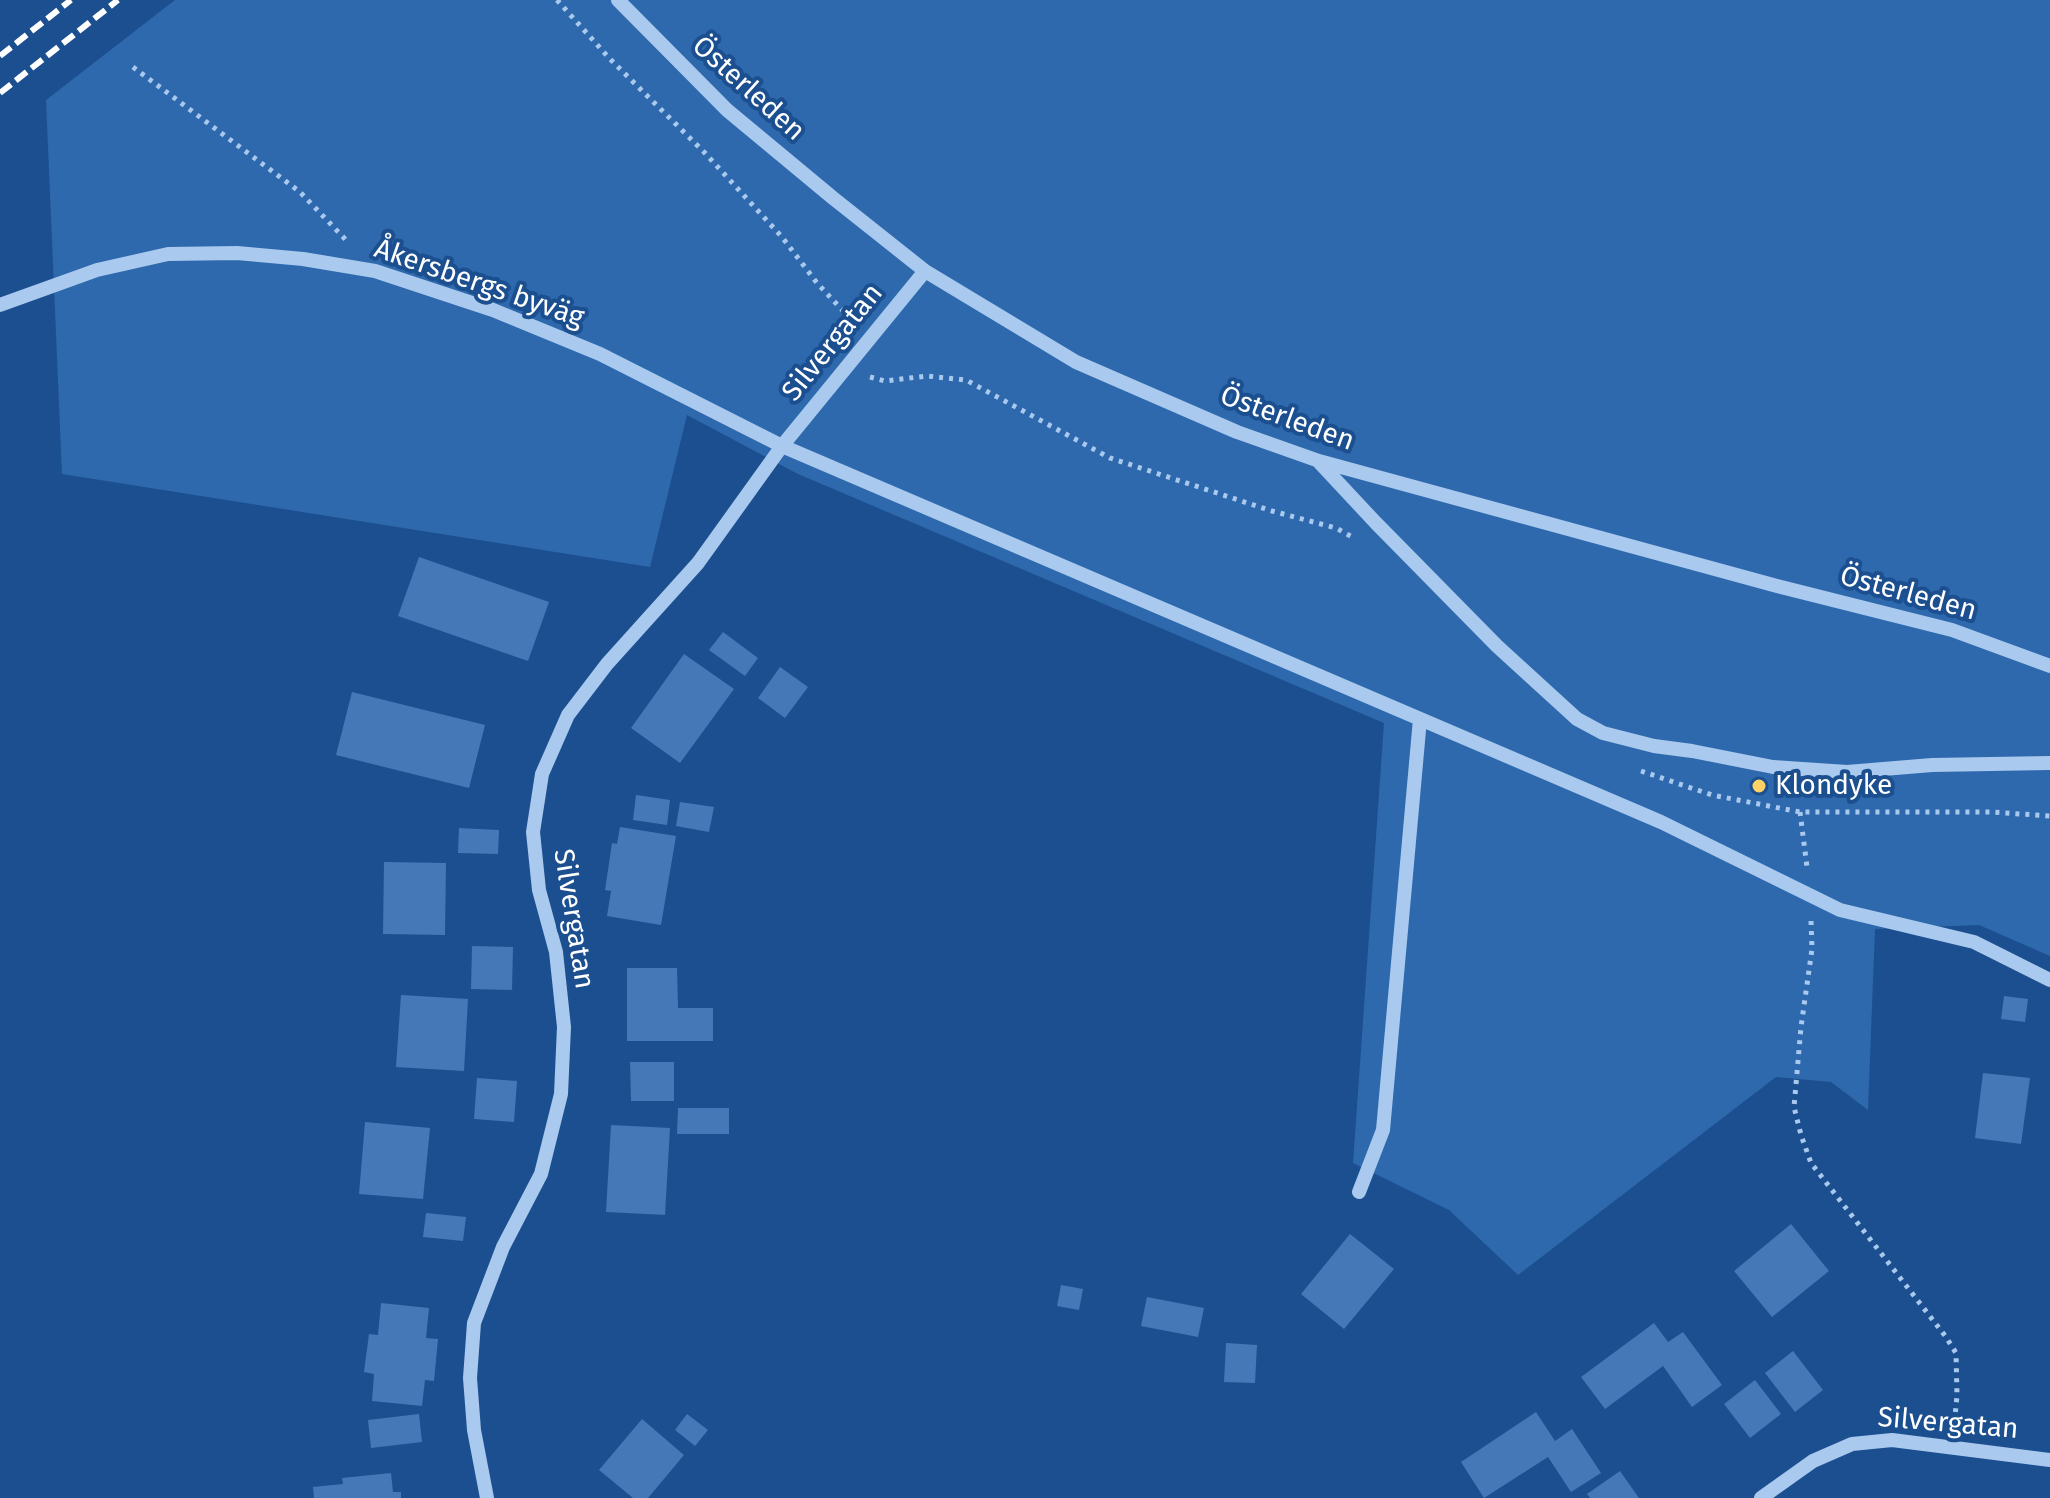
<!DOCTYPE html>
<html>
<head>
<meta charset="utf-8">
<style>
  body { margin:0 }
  canvas { display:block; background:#1b4f8f }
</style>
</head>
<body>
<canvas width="2050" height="1498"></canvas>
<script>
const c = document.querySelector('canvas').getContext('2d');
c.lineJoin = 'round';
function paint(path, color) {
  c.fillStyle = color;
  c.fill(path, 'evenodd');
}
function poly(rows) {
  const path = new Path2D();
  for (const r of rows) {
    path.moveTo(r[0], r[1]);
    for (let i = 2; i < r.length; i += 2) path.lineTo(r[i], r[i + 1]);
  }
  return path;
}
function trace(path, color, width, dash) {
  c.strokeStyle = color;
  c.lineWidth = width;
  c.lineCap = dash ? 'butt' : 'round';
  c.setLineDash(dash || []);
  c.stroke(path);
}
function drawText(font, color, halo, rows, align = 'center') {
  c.font = font + ' "Fira Sans",sans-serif';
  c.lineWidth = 8;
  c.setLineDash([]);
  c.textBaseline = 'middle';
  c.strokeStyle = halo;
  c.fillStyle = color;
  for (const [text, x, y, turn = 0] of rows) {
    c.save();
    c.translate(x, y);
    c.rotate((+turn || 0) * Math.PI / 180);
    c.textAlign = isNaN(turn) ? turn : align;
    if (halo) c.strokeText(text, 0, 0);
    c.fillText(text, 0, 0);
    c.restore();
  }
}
const green = poly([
  [175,0,2050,0,2050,956,1979,925,1875,929,1868,1110,1831,1082,1776,1077,1518,1275,1449,1210,1353,1163,1384,723,798,474,687,415,650,567,62,474,46,100]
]);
const building = poly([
  [419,557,549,602,528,661,398,616],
  [723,632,758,658,745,676,709,650],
  [684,654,734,689,680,763,631,728],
  [780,667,808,687,785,718,758,698],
  [352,692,485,725,469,788,336,755],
  [636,795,670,800,667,825,633,820],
  [680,802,714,807,709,832,676,826],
  [620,827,676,836,661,925,607,916,611,891,605,890,612,843,617,844],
  [459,828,499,830,498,854,458,853],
  [384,862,446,863,445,935,383,934],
  [472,946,513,947,512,990,471,989],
  [627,968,677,968,678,1008,713,1008,713,1041,627,1041],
  [401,995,468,999,464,1071,396,1067],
  [2004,996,2028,999,2025,1022,2001,1019],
  [630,1062,674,1062,674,1101,631,1101],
  [1983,1073,2030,1078,2021,1144,1975,1138],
  [477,1078,517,1081,514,1122,474,1119],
  [678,1108,729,1108,729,1134,677,1134],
  [365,1122,430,1128,423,1199,359,1194],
  [611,1125,670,1128,665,1215,606,1212],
  [426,1213,466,1217,463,1241,423,1237],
  [1791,1224,1829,1271,1772,1317,1734,1271],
  [1350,1234,1394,1269,1344,1329,1301,1294],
  [1061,1285,1083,1289,1079,1310,1057,1306],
  [1147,1297,1204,1308,1198,1337,1141,1326],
  [381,1303,429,1308,426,1338,438,1339,434,1381,425,1380,422,1406,372,1401,374,1374,364,1372,369,1334,378,1335],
  [1654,1323,1668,1342,1683,1332,1722,1385,1692,1407,1663,1366,1605,1409,1581,1377],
  [1226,1343,1257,1345,1255,1383,1224,1382],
  [1793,1351,1823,1390,1795,1412,1765,1373],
  [1755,1380,1781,1414,1750,1438,1724,1404],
  [1536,1412,1555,1441,1572,1429,1601,1473,1571,1492,1548,1457,1484,1498,1461,1462],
  [419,1414,422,1442,371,1448,368,1420],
  [687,1414,708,1430,695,1446,675,1430],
  [642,1419,684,1455,648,1498,633,1498,599,1470],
  [1620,1471,1639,1498,1590,1498,1587,1494],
  [391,1473,393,1492,401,1492,401,1498,314,1498,313,1487,343,1484,342,1478]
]);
const path = poly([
  [557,0,610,59,704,152,782,237,817,283,845,313,857,322],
  [133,67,300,192,346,240],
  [870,377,885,381,927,376,966,380,1110,458,1272,511,1336,528,1354,538],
  [1641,771,1712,795,1800,812,1991,812,2050,816],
  [1800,812,1807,867],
  [1811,921,1812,949,1801,1027,1794,1107,1801,1135,1811,1163,1946,1337,1956,1353,1957,1396,1954,1426]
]);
const minor = poly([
  [618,0,727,110,833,198,925,271,1076,362,1237,432,1319,461,1777,586,1952,630,2050,666],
  [0,305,97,270,168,254,237,253,303,259,375,271,493,310,600,354,782,446,1661,822,1840,910,1974,942,2050,980],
  [1319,462,1375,522,1497,646,1577,719,1603,733,1654,746,1692,751,1773,767,1847,772,1932,765,2050,763],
  [1359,1192,1383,1130,1420,719],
  [487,1498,474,1430,470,1378,474,1323,503,1247,541,1174,561,1094,564,1027,556,952,539,890,533,832,542,774,568,715,607,664,698,563,782,446,925,271],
  [1761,1498,1813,1461,1852,1444,1892,1440,2050,1460]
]);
const rail = poly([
  [0,56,71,0],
  [0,93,118,0]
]);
const markers = [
  [1759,786,8,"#ffd166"]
];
const streetNames = [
  ["Österleden",748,89,42],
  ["Åkersbergs byväg",479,284,19],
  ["Silvergatan",833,343,-51],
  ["Österleden",1287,419,20],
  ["Österleden",1908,594,15],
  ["Silvergatan",573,919,81],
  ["Silvergatan",1948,1424,5]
];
const poiNames = [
  ["Klondyke",1775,786]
];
paint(green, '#2e69ad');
paint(building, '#4478b7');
trace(path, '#a9c9ee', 5, [4, 6]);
trace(minor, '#a9c9ee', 14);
trace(rail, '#fff', 6, [14, 6]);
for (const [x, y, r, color] of markers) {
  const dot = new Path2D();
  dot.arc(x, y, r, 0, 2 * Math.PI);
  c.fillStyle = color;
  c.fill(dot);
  trace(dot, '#1b4f8f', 3);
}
drawText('28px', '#fff', '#1b4f8f', streetNames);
drawText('28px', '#fff', '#1b4f8f', poiNames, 'left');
</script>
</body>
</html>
